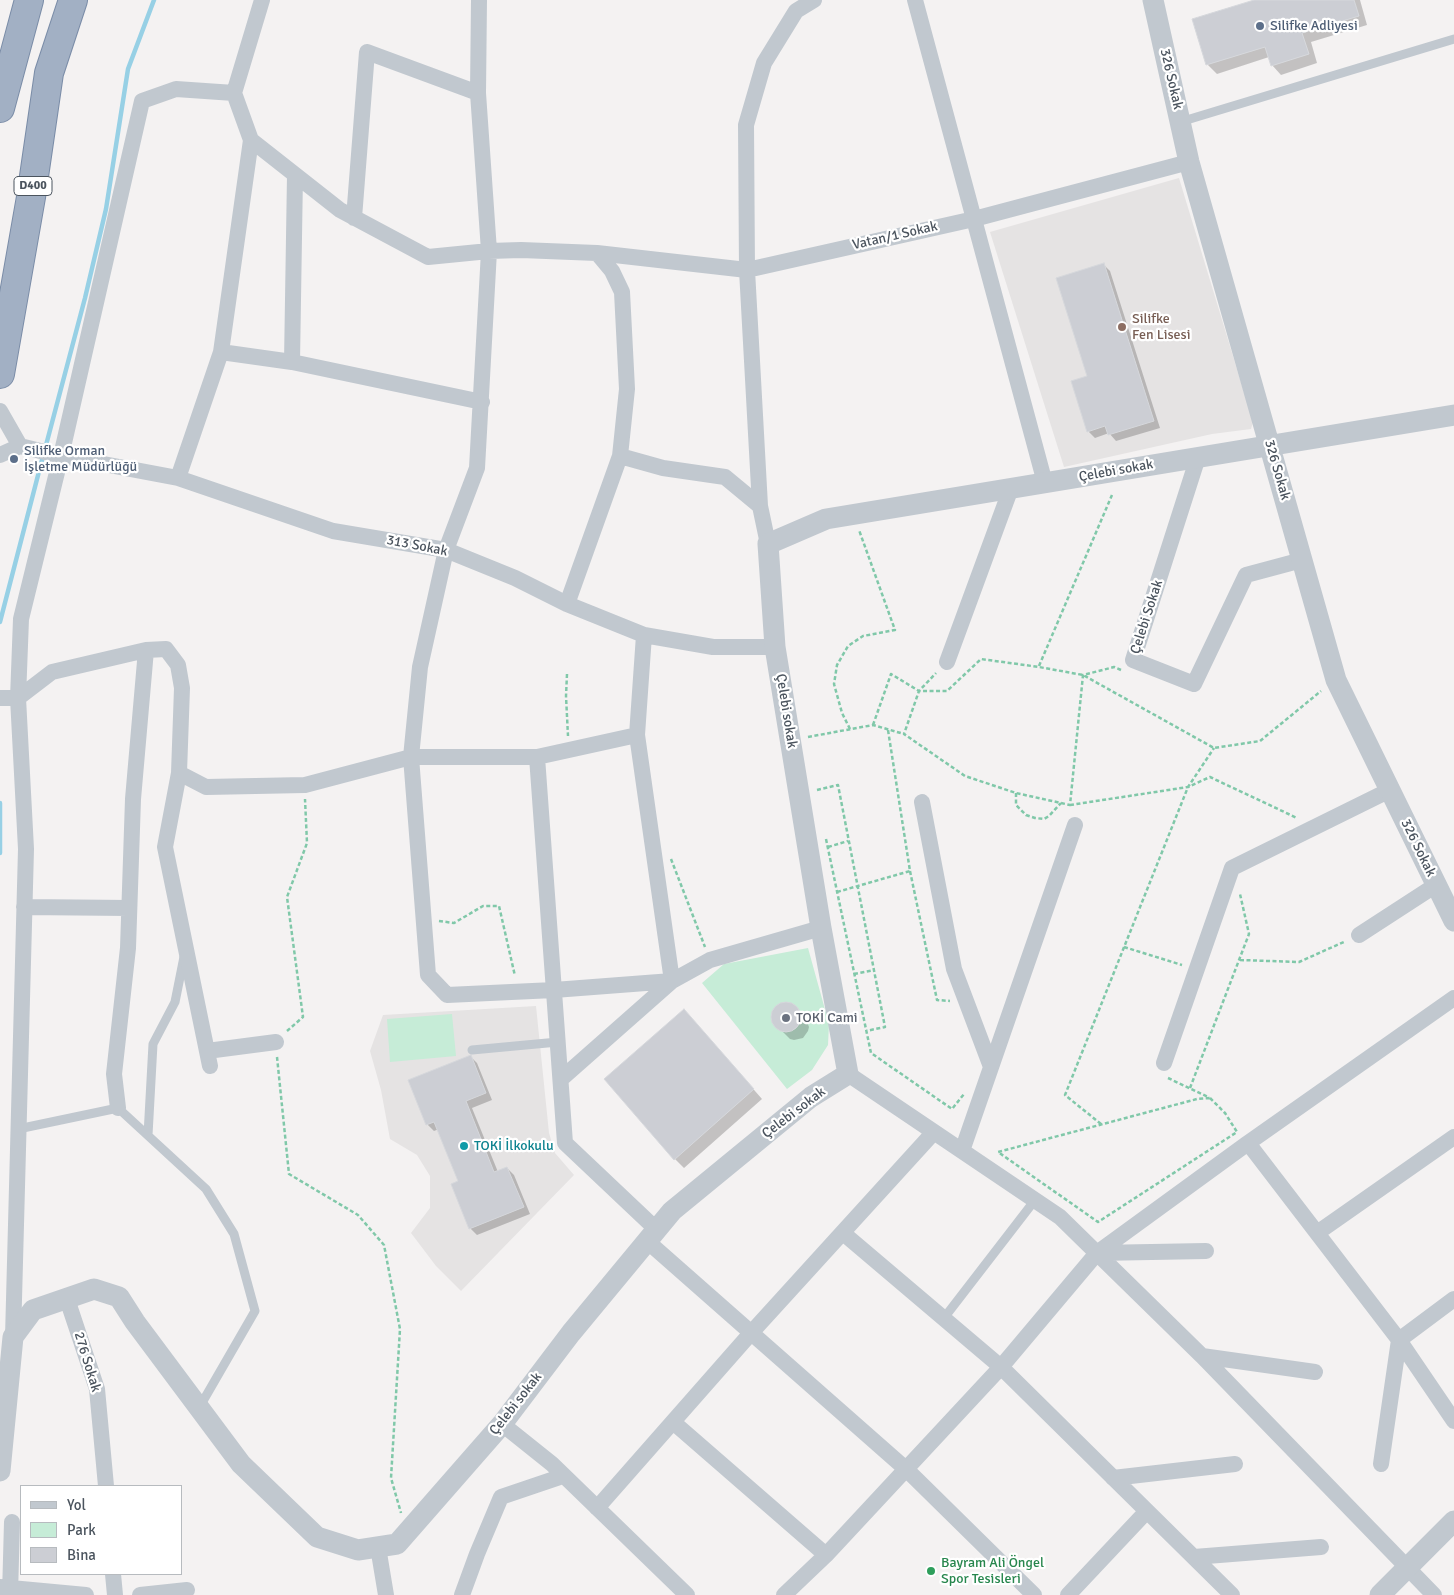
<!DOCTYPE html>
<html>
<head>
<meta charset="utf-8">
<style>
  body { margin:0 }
  #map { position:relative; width:1454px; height:1595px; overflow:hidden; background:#f4f2f2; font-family:Signika,sans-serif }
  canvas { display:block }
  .legend { position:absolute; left:20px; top:1485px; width:162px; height:90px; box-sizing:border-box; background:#fff; border:1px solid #b7bbbf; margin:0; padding:6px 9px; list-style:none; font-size:15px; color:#4b545e }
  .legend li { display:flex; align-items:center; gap:10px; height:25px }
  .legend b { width:25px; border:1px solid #b7bbbf }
</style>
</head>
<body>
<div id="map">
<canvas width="1454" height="1595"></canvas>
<ul class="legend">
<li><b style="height:6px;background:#c1c8cf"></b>Yol</li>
<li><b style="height:14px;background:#c6ecd7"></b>Park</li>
<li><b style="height:14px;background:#ccced4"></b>Bina</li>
</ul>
</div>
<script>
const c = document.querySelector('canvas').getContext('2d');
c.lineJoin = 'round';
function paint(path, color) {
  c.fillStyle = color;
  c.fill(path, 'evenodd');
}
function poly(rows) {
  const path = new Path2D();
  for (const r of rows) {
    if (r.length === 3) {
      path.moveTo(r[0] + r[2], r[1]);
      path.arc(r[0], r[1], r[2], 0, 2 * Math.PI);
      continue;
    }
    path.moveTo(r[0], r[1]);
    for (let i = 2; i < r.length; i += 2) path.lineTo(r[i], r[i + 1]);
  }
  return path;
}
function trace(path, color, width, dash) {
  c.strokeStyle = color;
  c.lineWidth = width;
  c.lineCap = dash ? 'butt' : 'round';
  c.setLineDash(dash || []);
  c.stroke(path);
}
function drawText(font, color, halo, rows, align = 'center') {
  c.font = font + ' Signika,sans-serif';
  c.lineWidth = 4.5;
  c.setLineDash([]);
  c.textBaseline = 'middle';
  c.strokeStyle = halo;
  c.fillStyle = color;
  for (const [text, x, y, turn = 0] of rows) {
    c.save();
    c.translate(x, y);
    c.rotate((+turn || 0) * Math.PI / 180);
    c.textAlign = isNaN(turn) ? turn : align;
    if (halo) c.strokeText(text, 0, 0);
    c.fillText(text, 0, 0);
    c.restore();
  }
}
const education = poly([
  [1179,178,1253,422,1251,429,1212,434,1064,467,990,232],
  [536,1006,549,1133,555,1153,574,1175,461,1291,436,1266,411,1233,430,1208,430,1176,417,1155,390,1139,381,1090,370,1051,383,1015]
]);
const green = poly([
  [808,948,829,1024,828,1045,812,1070,787,1089,702,983,724,964],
  [452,1014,456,1056,390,1062,387,1019]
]);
const shadow = poly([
  [1258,0,1360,0,1367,25,1311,42,1317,63,1281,75,1272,65,1269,57,1217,74,1207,64],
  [1104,265,1110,271,1160,428,1116,441,1109,433,1095,438,1088,431,1089,377],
  [789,1004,806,1019,809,1027,808,1031,803,1038,794,1040,790,1039,774,1023,772,1015,777,1007,780,1005],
  [693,1020,762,1099,684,1168,675,1159],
  [470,1056,477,1063,492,1100,472,1108,498,1172,507,1168,514,1175,530,1214,477,1235,470,1228,460,1181,439,1129,434,1131,427,1124]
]);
const stream = poly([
  [45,449,85,298,106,209,128,69,154,0],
  [0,622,43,456],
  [0,803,0,853]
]);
const building = poly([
  [1254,0,1354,0,1359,16,1302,33,1309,54,1271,66,1265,47,1206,65,1192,19,1254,0],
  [1104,263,1154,421,1108,435,1105,426,1087,432,1071,381,1087,376,1056,278,1104,263],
  [786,1017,15],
  [684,1009,754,1089,674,1160,604,1079,684,1009],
  [471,1055,486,1093,466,1101,494,1172,507,1167,524,1207,469,1229,451,1184,458,1181,434,1122,426,1125,408,1080,471,1055]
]);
const path = poly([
  [1039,666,1112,495],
  [1121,670,1114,667,1083,675,1070,805,1016,793,965,776,904,734,919,691,947,691,981,659,1039,667,1083,675,1214,748,1260,741,1321,691],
  [567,674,566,696,568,736],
  [873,725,891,674,919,691,936,673],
  [850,729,842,713,834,684,837,665,848,646,863,636,895,630,859,530],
  [808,737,873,725,904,734],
  [817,790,838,785,885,1027,866,1031],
  [1016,793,1016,805,1026,815,1035,818,1044,819,1049,816,1061,803],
  [1070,805,1188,787,1210,777,1297,818],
  [826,839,871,1053,952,1109,964,1094],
  [828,847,848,841],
  [671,859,705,947],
  [910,871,937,1000,950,1001],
  [837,892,910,871,888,730],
  [439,921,454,923,483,906,499,906,515,976],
  [1124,947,1182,965],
  [1240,960,1299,962,1346,941],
  [854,974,875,970],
  [287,1031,303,1017,287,897,307,843,305,799],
  [277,1057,289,1174,358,1215,384,1245,400,1329,391,1478,401,1513],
  [1168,1078,1208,1097],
  [1190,1088,1249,934,1240,894],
  [1210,1098,1225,1113,1237,1132,1098,1222,998,1152,1197,1099,1210,1098],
  [1101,1124,1065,1095,1188,787,1214,748]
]);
const service = poly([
  [1180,122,1454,39],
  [472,1050,558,1042],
  [18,1129,118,1108,206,1189,234,1234,255,1311,199,1408],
  [148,1135,153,1044,175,1002,184,957],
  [944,1318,1035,1200]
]);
const minor = poly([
  [262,0,234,93,251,140,340,210,428,257,489,251,521,250,597,253,612,271,622,292,627,389,620,456,567,604],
  [479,0,478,93,489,251,477,468,446,550,420,667,411,757,428,975,447,995,554,990,672,981,637,735],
  [915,0,1045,483],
  [354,218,367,52,478,93],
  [597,253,747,270,974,219,1189,162],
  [221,352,292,362,482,402],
  [292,362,295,175],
  [0,411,20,446],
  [0,455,20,446,61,456,178,478,333,531,446,550,515,578,567,604,644,635,713,647,775,647],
  [620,456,663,468,725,477,760,506,768,544],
  [1198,457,1133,660,1194,684,1246,575,1302,560],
  [178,478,221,352,251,140],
  [760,506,747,270,746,125,764,63,796,11,814,0],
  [947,662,1011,488],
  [0,698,18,698,52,672,146,650,166,649,178,665,182,688,179,773,165,847,210,1066],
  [537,757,565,1143,657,1230],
  [179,773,206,787,305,785,411,757,537,757,637,735,644,635],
  [922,802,954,969,991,1067],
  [24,907,129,908],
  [1359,935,1436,885],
  [207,1051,276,1042],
  [1164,1063,1232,868,1390,790],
  [848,1074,1060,1217,1202,1356,1434,1595],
  [561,1079,672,981,710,960,821,928],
  [118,1108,114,1074,128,948,133,799,146,650],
  [1248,1143,1454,998],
  [962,1151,1075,825],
  [843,1233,1001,1367,1232,1595],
  [1317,1233,1454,1137],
  [647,1241,907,1470,1034,1595],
  [1097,1253,1206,1251],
  [67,1299,97,1389,106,1486],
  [13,1337,26,849,18,698,21,619,61,456,142,101,176,89,234,93],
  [1399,1340,1454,1421],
  [1202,1356,1315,1372],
  [673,1422,826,1555],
  [502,1424,552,1464,687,1595],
  [1381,1464,1399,1340],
  [1113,1478,1235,1464],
  [597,1508,751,1333,934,1132],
  [378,1547,386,1595],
  [1194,1557,1321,1547],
  [113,1574,115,1595],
  [0,1587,86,1595],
  [10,1595,12,1522],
  [140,1595,187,1590],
  [462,1595,477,1554,501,1497,563,1476],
  [784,1595,826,1555,1001,1367,1097,1253,1248,1143,1399,1340,1454,1299],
  [1068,1595,1147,1511]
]);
const tertiary = poly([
  [1153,0,1189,162,1336,680,1454,921],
  [0,1471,13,1337,33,1310,94,1289,119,1297,135,1322,241,1464,317,1537,358,1550,397,1544,502,1424,571,1333,672,1211,811,1097,848,1074,821,928,775,647,768,544,826,519,1454,415],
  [1380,1595,1454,1521]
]);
const trunk = poly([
  [0,108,29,0],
  [0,374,31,197,49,73,73,0]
]);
const markers = [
  [1260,26,5,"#5c6f8a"],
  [1122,327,5,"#8d6e63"],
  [14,459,5,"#5c6f8a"],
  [786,1018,5,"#6b7280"],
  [464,1146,5,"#0f9aa8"],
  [931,1571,5,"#2e9e5b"]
];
const shields = [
  [33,186,38]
];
const shieldNames = [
  ["D400",33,186]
];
const serviceNames = [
  ["Silifke Adliyesi",1270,26],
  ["Silifke Orman",24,451],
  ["İşletme Müdürlüğü",24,467]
];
const streetNames = [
  ["326 Sokak",1171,79,77],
  ["Vatan/1 Sokak",895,236,-13],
  ["326 Sokak",1277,470,74],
  ["Çelebi sokak",1116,471,-10],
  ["313 Sokak",417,546,11],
  ["Çelebi Sokak",1147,617,-72],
  ["Çelebi sokak",786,711,81],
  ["326 Sokak",1418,848,64],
  ["Çelebi sokak",794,1113,-37],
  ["276 Sokak",87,1362,73],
  ["Çelebi sokak",516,1404,-52]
];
const educationNames = [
  ["Silifke",1132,319],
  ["Fen Lisesi",1132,335]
];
const worshipNames = [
  ["TOKİ Cami",796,1018]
];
const cultureNames = [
  ["TOKİ İlkokulu",474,1146]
];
const leisureNames = [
  ["Bayram Ali Öngel",941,1563],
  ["Spor Tesisleri",941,1579]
];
paint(education, '#e5e3e3');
paint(green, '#c6ecd7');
paint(shadow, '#0003');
trace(stream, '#97d0e5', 4.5);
paint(building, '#ccced4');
trace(building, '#d6d8dc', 1);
trace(trunk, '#7a8ca7', 30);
trace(path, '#80c8a9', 2.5, [4, 2.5]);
trace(service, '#c1c8cf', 9);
trace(minor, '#c1c8cf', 16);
trace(tertiary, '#c1c8cf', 21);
trace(trunk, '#a2b0c4', 28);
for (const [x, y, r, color] of markers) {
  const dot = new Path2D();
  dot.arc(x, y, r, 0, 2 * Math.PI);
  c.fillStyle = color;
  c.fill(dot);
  trace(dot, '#fff', 2);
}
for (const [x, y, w] of shields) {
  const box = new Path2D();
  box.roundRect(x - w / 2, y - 9.5, w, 19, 4);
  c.fillStyle = '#fff';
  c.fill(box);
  trace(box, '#4b545e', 1);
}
drawText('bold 12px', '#4b545e', null, shieldNames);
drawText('14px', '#4e5e75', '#fff', serviceNames, 'left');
drawText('14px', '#4b545e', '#fff', streetNames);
drawText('14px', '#785e54', '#fff', educationNames, 'left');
drawText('14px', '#5b616d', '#fff', worshipNames, 'left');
drawText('14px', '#0d838f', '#fff', cultureNames, 'left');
drawText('14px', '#27864d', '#fff', leisureNames, 'left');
</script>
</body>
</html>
